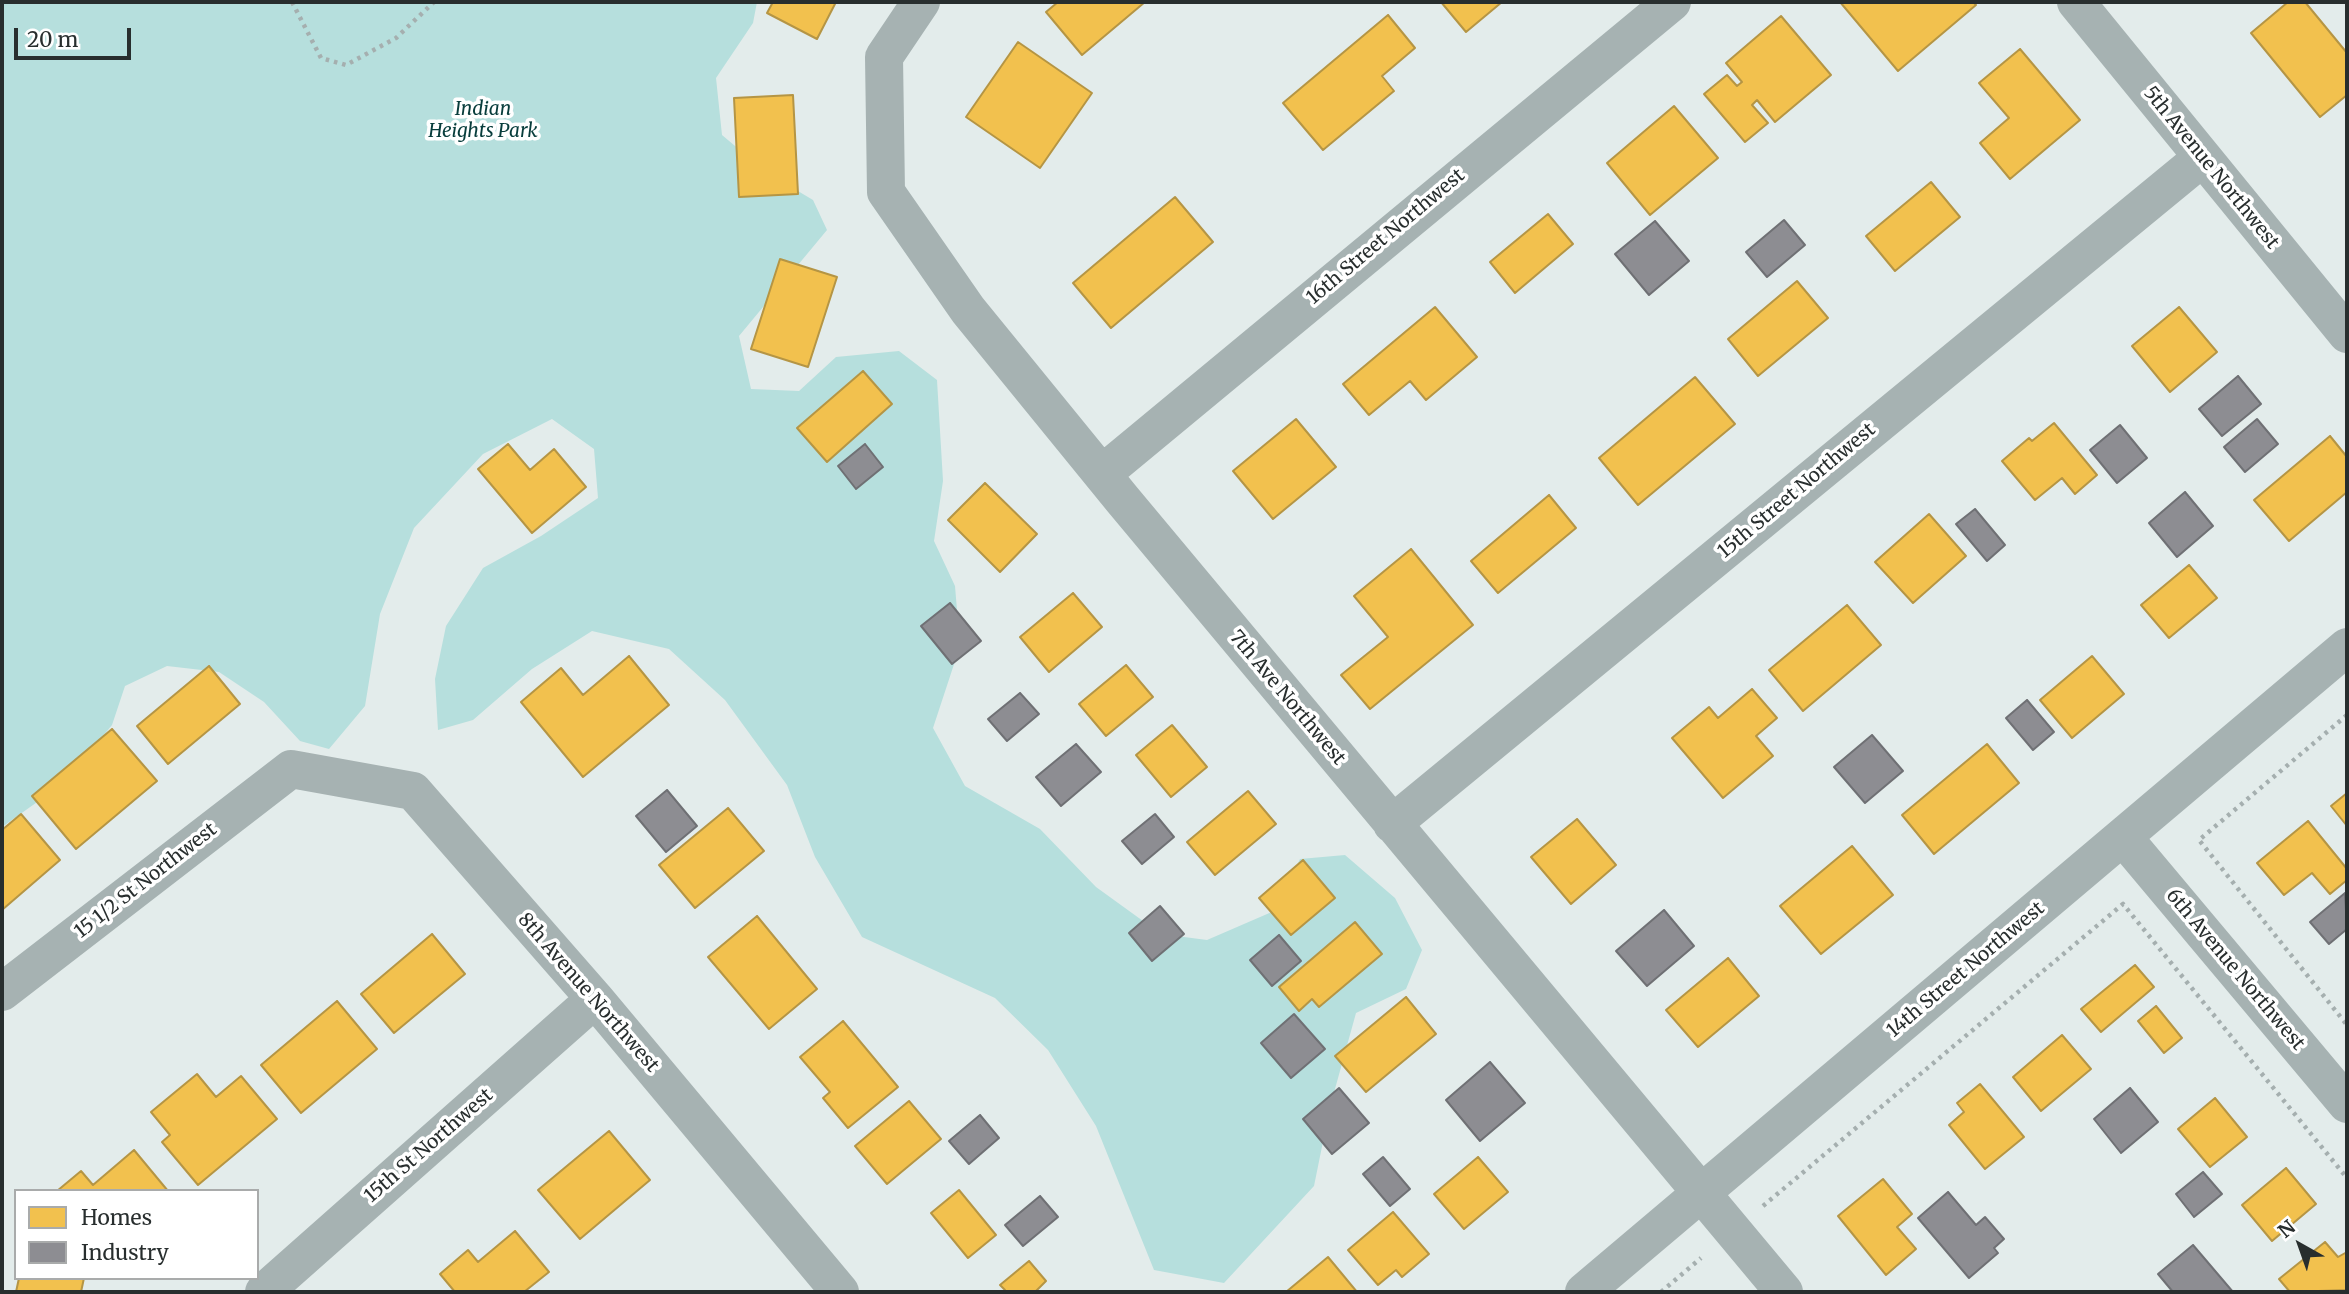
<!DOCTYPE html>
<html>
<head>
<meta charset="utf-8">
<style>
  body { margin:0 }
  #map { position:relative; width:2349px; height:1294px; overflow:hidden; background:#e3eceb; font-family:Merriweather,serif }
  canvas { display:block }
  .frame { position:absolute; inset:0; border:4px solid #282e2e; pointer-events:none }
  .legend { position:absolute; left:14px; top:1189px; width:245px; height:91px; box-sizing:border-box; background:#fff; border:2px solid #a9abab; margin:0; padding:9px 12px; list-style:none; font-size:21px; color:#282e2e }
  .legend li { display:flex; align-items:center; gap:14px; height:35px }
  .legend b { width:35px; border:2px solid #a9abab }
  .north { position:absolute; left:2265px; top:1210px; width:70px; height:70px; -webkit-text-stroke:5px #fff; paint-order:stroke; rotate:320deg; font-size:19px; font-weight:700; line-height:28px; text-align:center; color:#282e2e }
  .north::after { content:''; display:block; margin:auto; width:24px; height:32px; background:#282e2e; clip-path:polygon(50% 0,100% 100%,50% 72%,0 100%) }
  .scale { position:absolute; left:14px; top:28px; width:117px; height:32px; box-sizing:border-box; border:4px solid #282e2e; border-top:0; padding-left:9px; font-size:21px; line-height:24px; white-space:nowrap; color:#282e2e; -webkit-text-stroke:5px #fff; paint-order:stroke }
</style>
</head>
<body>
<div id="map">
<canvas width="2349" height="1294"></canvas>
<div class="frame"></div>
<ul class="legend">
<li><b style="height:19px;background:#f2c14e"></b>Homes</li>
<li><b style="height:19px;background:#8d8d92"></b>Industry</li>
</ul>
<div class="north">N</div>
<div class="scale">20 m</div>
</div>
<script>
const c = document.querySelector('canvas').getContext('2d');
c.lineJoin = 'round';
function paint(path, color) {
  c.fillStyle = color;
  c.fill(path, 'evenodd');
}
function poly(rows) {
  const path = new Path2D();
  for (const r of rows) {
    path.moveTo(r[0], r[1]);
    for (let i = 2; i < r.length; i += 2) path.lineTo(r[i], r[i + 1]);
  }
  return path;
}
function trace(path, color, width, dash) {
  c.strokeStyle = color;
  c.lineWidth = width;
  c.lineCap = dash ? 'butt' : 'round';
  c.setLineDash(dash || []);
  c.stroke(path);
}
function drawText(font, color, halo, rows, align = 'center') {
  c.font = font + ' Merriweather,serif';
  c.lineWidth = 7;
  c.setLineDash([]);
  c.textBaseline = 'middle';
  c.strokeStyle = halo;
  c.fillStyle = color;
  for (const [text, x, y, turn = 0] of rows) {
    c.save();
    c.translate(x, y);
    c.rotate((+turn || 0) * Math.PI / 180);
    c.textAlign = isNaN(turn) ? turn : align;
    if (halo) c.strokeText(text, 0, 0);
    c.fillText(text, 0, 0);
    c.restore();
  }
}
const green = poly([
  [2,2,757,2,753,23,716,78,722,135,766,172,813,200,827,230,739,336,751,389,799,391,836,357,899,351,937,380,943,481,934,541,955,586,960,646,933,728,965,786,1040,829,1096,887,1161,934,1207,940,1274,911,1300,859,1345,855,1395,898,1422,950,1406,989,1356,1013,1330,1107,1314,1186,1224,1283,1154,1270,1096,1126,1048,1050,995,998,862,937,815,857,787,785,725,700,669,649,592,631,532,669,473,720,438,730,435,679,446,626,483,568,541,536,598,498,594,449,552,419,483,454,414,528,380,614,365,706,329,749,300,741,264,702,219,672,167,666,125,686,112,725,64,783,2,827]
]);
const homes = poly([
  [773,2,836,2,817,39,767,13,773,2],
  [1058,2,1145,2,1082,55,1046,12,1058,2],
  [1441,2,1502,2,1466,32,1441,2],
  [1840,2,1973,2,1976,5,1898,71,1840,2],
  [2288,2,2305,2,2347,53,2347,95,2320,117,2251,33,2288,2],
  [1388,15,1415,48,1382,76,1394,91,1323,150,1283,103,1388,15],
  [1781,16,1831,75,1775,122,1757,100,1752,105,1768,123,1745,142,1704,94,1727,75,1737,86,1742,82,1726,63,1781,16],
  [1018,42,1092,93,1040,168,966,117,1018,42],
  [2020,49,2080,120,2010,179,1980,143,2009,118,1979,83,2020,49],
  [793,95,798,194,739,197,734,98,793,95],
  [1674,106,1718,158,1650,215,1607,163,1674,106],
  [1931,182,1960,217,1895,271,1866,236,1931,182],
  [1175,197,1213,242,1111,328,1073,283,1175,197],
  [1548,214,1573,244,1515,293,1490,262,1548,214],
  [780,259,837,277,808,367,751,349,780,259],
  [1797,281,1828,318,1758,376,1728,339,1797,281],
  [1435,307,1477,357,1426,400,1410,381,1369,415,1343,384,1435,307],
  [2179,307,2217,352,2170,392,2132,346,2179,307],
  [863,371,892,404,827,462,797,428,863,371],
  [1695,377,1735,424,1638,505,1599,458,1695,377],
  [1296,419,1336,467,1273,519,1233,471,1296,419],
  [2054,423,2097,475,2075,494,2062,478,2035,500,2002,461,2029,438,2032,441,2054,423],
  [2330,436,2347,457,2347,492,2289,541,2254,500,2330,436],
  [508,444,530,470,554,449,586,487,532,533,478,469,508,444],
  [985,483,1037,534,1000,572,948,520,985,483],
  [1549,495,1576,528,1498,593,1471,561,1549,495],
  [1929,514,1966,556,1913,603,1875,562,1929,514],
  [1411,549,1473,625,1370,709,1341,675,1388,637,1354,596,1411,549],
  [2189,565,2217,598,2169,638,2141,605,2189,565],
  [1073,593,1102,627,1049,672,1020,637,1073,593],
  [1847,605,1881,645,1803,711,1769,670,1847,605],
  [629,656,669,705,583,777,521,702,561,668,583,695,629,656],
  [2092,656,2124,694,2072,738,2040,700,2092,656],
  [1126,665,1153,697,1106,736,1079,704,1126,665],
  [209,666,240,704,168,764,137,726,209,666],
  [1752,689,1777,718,1756,736,1773,756,1723,798,1672,738,1709,707,1718,718,1752,689],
  [1172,725,1207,767,1171,797,1136,755,1172,725],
  [112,729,157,781,76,849,32,796,112,729],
  [1987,744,2019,783,1934,854,1902,815,1987,744],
  [1248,791,1276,824,1215,875,1187,842,1248,791],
  [2347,793,2347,826,2331,806,2347,793],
  [728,808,764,851,695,908,659,865,728,808],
  [21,814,60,860,2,910,2,830,21,814],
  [1577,819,1616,865,1571,904,1531,857,1577,819],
  [2308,821,2347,869,2347,880,2330,894,2312,873,2284,895,2257,863,2308,821],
  [1852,846,1893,895,1821,954,1780,906,1852,846],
  [1303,860,1335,898,1291,935,1259,898,1303,860],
  [757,916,817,989,769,1029,708,957,757,916],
  [1355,922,1382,954,1319,1007,1312,999,1299,1011,1279,987,1355,922],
  [432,934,465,974,394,1033,361,994,432,934],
  [1728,958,1759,996,1698,1047,1666,1010,1728,958],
  [2135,965,2154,987,2101,1032,2081,1009,2135,965],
  [1406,997,1436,1034,1366,1092,1335,1056,1406,997],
  [337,1001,377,1049,301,1113,261,1065,337,1001],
  [2156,1006,2182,1038,2164,1053,2138,1021,2156,1006],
  [843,1021,898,1087,848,1128,823,1098,830,1092,800,1057,843,1021],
  [2062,1035,2091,1069,2041,1111,2013,1077,2062,1035],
  [197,1074,216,1097,241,1076,277,1119,198,1185,162,1142,170,1135,151,1112,197,1074],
  [1980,1084,2024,1137,1985,1169,1949,1125,1964,1112,1957,1103,1980,1084],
  [2215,1098,2247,1137,2210,1167,2178,1129,2215,1098],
  [909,1101,941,1139,887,1184,855,1146,909,1101],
  [609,1131,650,1180,580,1239,538,1190,609,1131],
  [134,1150,168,1191,57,1191,81,1171,93,1185,134,1150],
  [1478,1157,1508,1192,1464,1229,1434,1194,1478,1157],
  [2286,1168,2316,1204,2272,1241,2242,1205,2286,1168],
  [1883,1179,1912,1214,1897,1227,1916,1249,1886,1275,1838,1216,1883,1179],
  [959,1190,996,1235,968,1258,931,1213,959,1190],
  [1393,1212,1429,1254,1402,1277,1396,1270,1378,1285,1348,1250,1393,1212],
  [515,1231,549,1272,524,1292,455,1292,440,1274,468,1250,478,1262,515,1231],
  [2325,1242,2338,1257,2347,1252,2347,1290,2290,1292,2279,1279,2325,1242],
  [1328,1257,1357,1292,1286,1292,1328,1257],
  [1029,1261,1046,1281,1035,1292,1002,1292,1005,1290,1000,1285,1029,1261],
  [19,1278,84,1278,81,1292,16,1292,19,1278]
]);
const industry = poly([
  [1784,220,1805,245,1767,277,1746,252,1784,220],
  [1655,221,1689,261,1649,295,1615,254,1655,221],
  [2238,376,2261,404,2222,436,2199,409,2238,376],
  [2257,419,2278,444,2245,472,2224,447,2257,419],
  [2120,425,2147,458,2117,483,2090,450,2120,425],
  [865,444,883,467,856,489,838,466,865,444],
  [2185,492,2213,526,2177,557,2149,523,2185,492],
  [1975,509,2005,545,1987,561,1956,524,1975,509],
  [950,603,981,641,952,664,921,626,950,603],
  [1020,693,1039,714,1007,741,988,719,1020,693],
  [2027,700,2054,732,2033,750,2006,718,2027,700],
  [1872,735,1903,771,1865,803,1834,767,1872,735],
  [1076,744,1101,772,1061,806,1036,777,1076,744],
  [667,790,697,826,666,852,636,816,667,790],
  [1155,814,1174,837,1142,864,1122,841,1155,814],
  [2345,893,2347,929,2329,944,2310,922,2345,893],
  [1160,906,1184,934,1152,961,1129,933,1160,906],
  [1664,910,1694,946,1647,986,1616,951,1664,910],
  [1279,935,1301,961,1272,986,1250,960,1279,935],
  [1294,1014,1325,1049,1291,1078,1261,1043,1294,1014],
  [1490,1062,1525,1103,1480,1141,1446,1100,1490,1062],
  [1339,1088,1369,1123,1332,1154,1303,1119,1339,1088],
  [2130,1088,2158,1122,2121,1153,2094,1119,2130,1088],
  [980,1115,999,1138,969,1164,949,1141,980,1115],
  [1383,1157,1410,1189,1390,1206,1363,1174,1383,1157],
  [2203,1172,2222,1194,2194,1217,2176,1194,2203,1172],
  [1948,1192,1976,1225,1985,1217,2004,1239,1994,1248,1998,1253,1969,1278,1918,1218,1948,1192],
  [1040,1196,1058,1217,1023,1246,1005,1225,1040,1196],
  [2193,1245,2233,1292,2173,1292,2158,1274,2193,1245]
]);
const path = poly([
  [292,2,321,58,346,65,396,38,434,2],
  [2347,715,2199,840,2347,1025],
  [1763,1206,2123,904,2347,1178],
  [1661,1292,1701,1258]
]);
const minor = poly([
  [921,2,884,57,886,192,968,310,1122,499,1784,1292],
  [2076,2,2347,334],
  [1102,474,1672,2],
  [1392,824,2202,158],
  [2123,837,2347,1104],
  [2,992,291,769,413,791,595,999,840,1292],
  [264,1292,595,999],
  [1584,1292,2347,647]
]);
const parkNames = [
  ["Indian",483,110],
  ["Heights Park",483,132]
];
const streetNames = [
  ["5th Avenue Northwest",2211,168,51],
  ["16th Street Northwest",1386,237,-40],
  ["15th Street Northwest",1797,491,-40],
  ["7th Ave Northwest",1287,698,50],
  ["15 1/2 St Northwest",146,881,-38],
  ["14th Street Northwest",1966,970,-40],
  ["6th Avenue Northwest",2235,970,50],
  ["8th Avenue Northwest",588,993,49],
  ["15th St Northwest",429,1146,-41]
];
paint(green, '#b6dfdd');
paint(homes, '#f2c14e');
trace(homes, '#b59544', 2);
paint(industry, '#8d8d92');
trace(industry, '#6f7074', 2);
trace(path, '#a5afaf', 4.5, [3.5, 5]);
trace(minor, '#a6b2b2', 38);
drawText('italic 19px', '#083d3c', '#fff', parkNames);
drawText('19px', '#282e2e', '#fff', streetNames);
</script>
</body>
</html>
